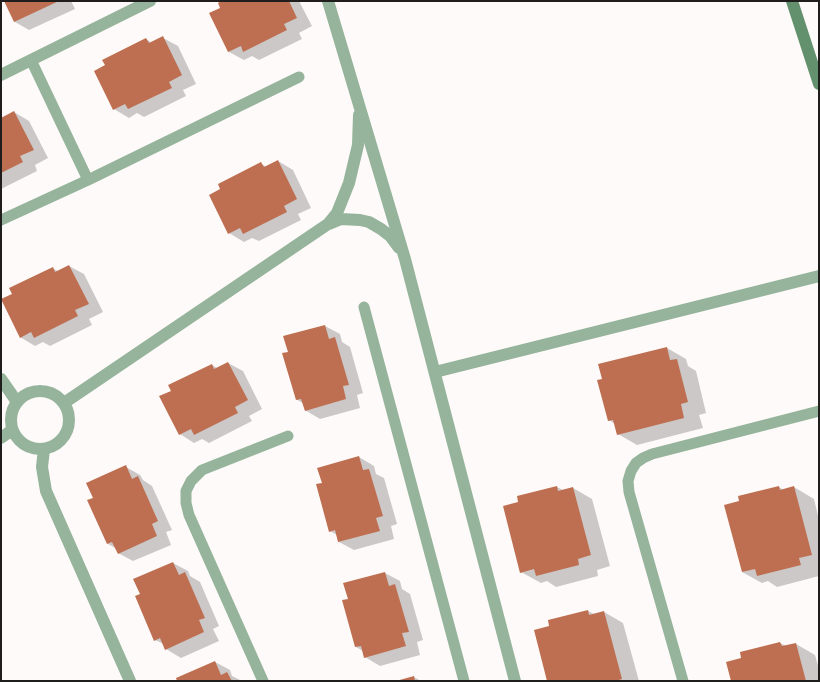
<!DOCTYPE html>
<html>
<head>
<meta charset="utf-8">
<style>
  body { margin:0 }
  #map { position:relative; width:820px; height:682px; overflow:hidden; background:#fefaf9; font-family:Literata,serif }
  canvas { display:block }
  .frame { position:absolute; inset:0; border:2px solid #201e1d; pointer-events:none }
</style>
</head>
<body>
<div id="map">
<canvas width="820" height="682"></canvas>
<div class="frame"></div>
</div>
<script>
const c = document.querySelector('canvas').getContext('2d');
c.lineJoin = 'round';
function paint(path, color) {
  c.fillStyle = color;
  c.fill(path, 'evenodd');
}
function poly(rows) {
  const path = new Path2D();
  for (const r of rows) {
    if (r.length === 3) {
      path.moveTo(r[0] + r[2], r[1]);
      path.arc(r[0], r[1], r[2], 0, 2 * Math.PI);
      continue;
    }
    path.moveTo(r[0], r[1]);
    for (let i = 2; i < r.length; i += 2) path.lineTo(r[i], r[i + 1]);
  }
  return path;
}
function trace(path, color, width, dash) {
  c.strokeStyle = color;
  c.lineWidth = width;
  c.lineCap = dash ? 'butt' : 'round';
  c.setLineDash(dash || []);
  c.stroke(path);
}
const shadow = poly([
  [5,1,71,1,75,9,29,30,15,22],
  [223,1,299,1,312,26,299,33,302,39,259,60,252,56,244,60,229,52,210,14,222,8],
  [163,38,178,46,196,84,183,90,186,96,144,117,137,113,129,118,114,109,146,39,152,43],
  [14,112,29,121,48,158,35,165,37,171,1,189,1,116,3,117],
  [278,161,293,170,311,208,298,214,301,220,259,241,252,238,244,242,229,233,261,164,267,167],
  [69,266,84,274,103,312,89,319,92,325,50,346,43,342,35,346,20,337,13,294,52,268,58,271],
  [325,326,340,334,342,342,350,347,363,393,357,395,360,408,320,419,305,410,304,404,296,399],
  [667,348,686,359,688,366,696,371,706,413,699,415,703,428,637,445,618,434,615,424,609,420],
  [228,363,243,371,262,409,249,416,252,421,209,443,202,439,194,443,180,434,172,391,212,365,217,368],
  [359,457,374,466,376,474,384,478,397,524,391,526,394,539,354,550,339,542,337,535,330,531,323,484],
  [126,467,140,475,143,480,152,486,172,530,166,532,171,545,133,561,118,553,117,549,108,544,89,500,94,498],
  [557,487,563,490,573,488,592,499,610,566,597,570,598,576,556,587,547,581,541,583,521,572,519,503],
  [778,487,785,490,794,487,814,499,819,520,819,569,818,569,819,576,777,587,768,581,762,583,742,572],
  [173,563,188,571,190,576,200,582,219,626,213,629,219,641,181,658,166,649,164,644,155,640,141,594],
  [385,573,400,581,402,589,410,594,423,640,417,642,420,655,380,666,365,657,363,651,356,647,349,600],
  [588,611,594,614,604,612,623,623,639,681,548,681,550,626],
  [780,643,786,646,796,644,815,655,819,669,819,681,732,681,742,658],
  [215,662,230,670,232,676,242,681,178,681],
  [414,677,421,681,398,681]
]);
const building = poly([
  [4,1,59,1,14,22],
  [221,1,289,1,297,18,284,24,287,30,243,52,241,46,228,52,209,13,220,8,218,3],
  [163,36,182,75,169,82,172,88,128,109,125,104,113,110,94,71,105,65,102,60,146,38,149,43],
  [14,111,34,150,20,156,23,162,1,173,1,118],
  [278,160,297,199,284,206,287,212,243,234,240,228,228,234,209,195,220,189,218,184,261,162,264,167],
  [69,265,89,304,75,310,78,316,34,338,31,332,20,338,1,299,12,294,9,288,53,267,55,272],
  [325,325,329,339,335,337,349,385,343,386,346,399,305,411,301,399,296,400,282,353,288,352,283,336],
  [667,347,670,360,677,359,688,402,681,404,684,418,617,435,613,420,608,421,597,380,602,379,598,364],
  [228,362,248,400,235,407,238,413,194,435,191,429,179,435,159,396,171,391,168,385,212,364,214,369],
  [359,456,363,470,369,469,383,516,376,518,380,531,338,542,335,530,329,532,316,484,322,483,317,468],
  [126,465,132,479,138,476,158,521,152,524,157,536,118,554,112,542,107,544,87,500,93,498,86,483],
  [557,486,558,491,573,487,591,555,578,559,579,565,536,576,534,569,520,573,503,506,518,502,517,496],
  [779,486,780,490,794,486,812,555,799,558,801,565,757,576,755,569,742,572,724,505,739,501,738,496],
  [173,562,179,575,185,572,205,618,199,620,204,632,165,650,160,638,154,641,135,596,140,594,133,579],
  [385,572,389,586,395,584,409,632,402,633,406,646,364,658,361,646,355,647,342,600,348,599,343,583],
  [588,610,589,615,604,611,622,679,615,681,547,681,534,630,549,626,548,620],
  [780,642,782,646,796,643,806,681,731,681,726,662,741,658,740,652],
  [215,661,221,675,227,672,232,681,177,681,176,678],
  [414,676,415,681,396,681]
]);
const lane = poly([
  [31,60,88,180],
  [1,220,88,180,299,77],
  [364,307,464,681],
  [263,681,189,515,186,503,186,491,191,481,202,470,288,436],
  [683,681,629,492,628,481,631,471,636,463,643,458,652,454,819,411]
]);
const street = poly([
  [328,1,405,259,515,681],
  [1,75,150,1],
  [329,224,341,219,360,220,369,222,381,229,390,236,399,248],
  [435,372,819,276],
  [1,379,17,402],
  [40,420,29],
  [64,403,328,224,337,213,349,183,358,145,359,115],
  [1,438,12,430],
  [44,449,42,467,46,491,130,681]
]);
const secondary = poly([
  [792,1,819,84]
]);
paint(shadow, '#0003');
paint(building, '#be6f51');
trace(lane, '#95b49b', 11);
trace(street, '#95b49b', 12);
trace(secondary, '#63916d', 12);
</script>
</body>
</html>
